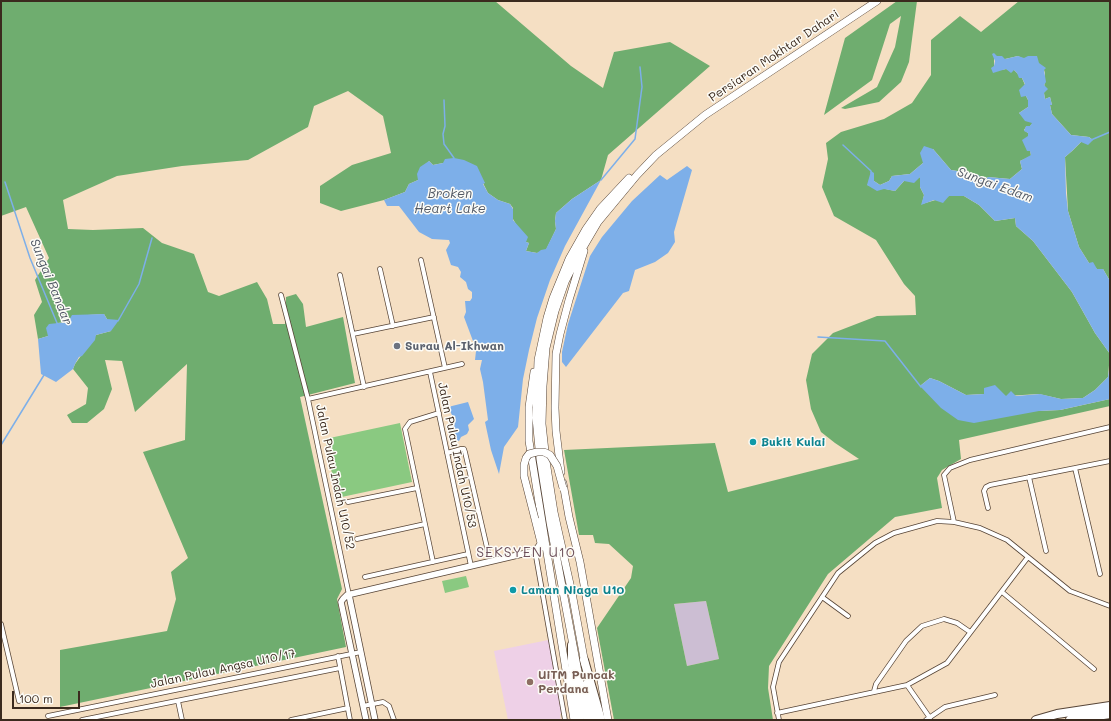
<!DOCTYPE html>
<html>
<head>
<meta charset="utf-8">
<style>
  body { margin:0 }
  #map { position:relative; width:1111px; height:721px; overflow:hidden; background:#f5dfc3; font-family:Mali,sans-serif }
  canvas { display:block }
  .frame { position:absolute; inset:0; border:2px solid #3b2a1e; pointer-events:none }
  .scale { position:absolute; left:12px; top:691px; width:68px; height:18px; box-sizing:border-box; border:2px solid #3b2a1e; border-top:0; padding-left:5px; font-size:12px; line-height:14px; white-space:nowrap; color:#3b2a1e; -webkit-text-stroke:3px #fdfcf7; paint-order:stroke }
</style>
</head>
<body>
<div id="map">
<canvas width="1111" height="721"></canvas>
<div class="frame"></div>
<div class="scale">100 m</div>
</div>
<script>
const c = document.querySelector('canvas').getContext('2d');
c.lineJoin = 'round';
function paint(path, color) {
  c.fillStyle = color;
  c.fill(path, 'evenodd');
}
function poly(rows) {
  const path = new Path2D();
  for (const r of rows) {
    path.moveTo(r[0], r[1]);
    for (let i = 2; i < r.length; i += 2) path.lineTo(r[i], r[i + 1]);
  }
  return path;
}
function trace(path, color, width, dash) {
  c.strokeStyle = color;
  c.lineWidth = width;
  c.lineCap = dash ? 'butt' : 'round';
  c.setLineDash(dash || []);
  c.stroke(path);
}
function drawText(font, color, halo, rows, align = 'center') {
  c.font = font + ' Mali,sans-serif';
  c.lineWidth = 3;
  c.setLineDash([]);
  c.textBaseline = 'middle';
  c.strokeStyle = halo;
  c.fillStyle = color;
  for (const [text, x, y, turn = 0] of rows) {
    c.save();
    c.translate(x, y);
    c.rotate((+turn || 0) * Math.PI / 180);
    c.textAlign = isNaN(turn) ? turn : align;
    if (halo) c.strokeText(text, 0, 0);
    c.fillText(text, 0, 0);
    c.restore();
  }
}
const built = poly([
  [553,639,566,712,560,714,561,720,508,720,494,651]
]);
const industrial = poly([
  [706,601,719,659,687,666,674,604]
]);
const green = poly([
  [400,423,412,482,337,498,325,439],
  [466,576,469,587,445,593,442,581]
]);
const forest = poly([
  [1,1,495,1,571,66,603,88,614,52,670,42,710,66,608,155,601,180,572,199,556,213,555,221,556,229,546,250,537,253,526,251,529,243,526,242,513,219,513,208,510,204,498,200,488,193,483,183,485,183,443,163,433,165,429,161,418,180,409,184,405,192,384,200,341,211,320,203,320,186,352,165,391,153,383,116,348,91,314,106,308,127,248,160,182,166,117,176,63,200,68,229,93,230,143,228,162,243,194,254,208,292,219,296,257,282,267,299,273,324,285,324,286,297,296,294,303,304,306,327,343,317,355,383,300,397,342,589,337,599,346,647,60,707,60,650,167,631,176,599,171,572,188,558,143,452,185,440,187,364,135,412,122,361,105,360,112,389,104,409,87,423,72,423,67,415,86,404,88,388,73,369,75,364,96,335,111,331,107,319,104,314,88,315,68,322,57,323,48,336,38,339,34,315,42,302,35,280,49,258,26,207,1,216],
  [897,1,917,1,909,62,901,82,879,102,845,109,841,108,877,87,895,47,901,16,890,24,872,80,824,115,845,38],
  [1019,1,1110,1,1110,281,1103,269,1097,269,1089,263,1079,247,1068,211,1065,157,1072,151,1081,142,1093,140,1089,137,1071,135,1052,114,1050,105,1052,105,1050,97,1045,99,1044,93,1045,73,1044,70,1018,56,1005,59,994,59,994,66,1001,70,1006,69,1014,70,1022,78,1025,85,1026,96,1028,100,1028,107,1019,113,1033,123,1030,126,1026,127,1024,130,1028,133,1031,156,1020,161,1022,169,1010,179,988,177,985,180,981,180,964,172,951,170,933,149,923,163,910,174,892,176,889,181,880,185,874,181,867,185,895,191,904,181,921,177,920,187,924,195,922,204,949,196,964,196,979,205,995,221,1015,218,1016,226,1033,241,1072,292,1095,333,1110,354,1108,377,1095,390,1083,398,1061,399,1039,394,1006,396,984,394,966,395,939,381,930,378,920,386,1039,411,1060,410,1110,399,1110,406,959,440,961,459,942,470,937,478,942,508,895,517,828,574,769,666,768,688,773,720,614,720,597,628,631,578,633,566,609,544,595,543,593,535,579,535,564,450,715,443,728,492,859,459,835,443,821,432,811,409,806,380,812,354,833,333,877,316,916,315,915,296,904,284,876,240,834,216,822,187,828,159,826,143,841,132,884,119,912,103,931,75,931,40,960,16,981,32],
  [706,601,719,659,687,666,674,604]
]);
const water = poly([
  [994,53,997,56,1002,56,1005,59,1018,56,1024,58,1028,56,1037,56,1039,63,1046,68,1044,70,1046,82,1044,85,1048,89,1044,93,1045,99,1050,97,1052,105,1050,105,1052,114,1071,135,1089,137,1093,140,1088,145,1081,142,1072,151,1065,157,1066,193,1068,211,1079,247,1089,263,1093,262,1097,269,1103,269,1110,281,1110,354,1095,333,1072,292,1033,241,1016,226,1015,218,995,221,979,205,964,196,949,196,943,203,934,200,921,205,924,195,920,187,920,177,914,183,904,181,895,191,884,189,877,191,867,185,871,171,874,173,874,181,880,185,889,181,892,176,910,174,923,163,920,153,924,146,933,149,951,170,964,172,974,177,979,175,981,180,985,180,988,177,1010,179,1022,169,1020,161,1031,155,1030,151,1027,151,1022,140,1028,136,1028,133,1024,131,1026,126,1030,126,1032,123,1025,121,1019,113,1028,107,1028,100,1026,96,1021,97,1019,90,1025,84,1022,78,1019,78,1017,73,1014,70,1011,73,1006,69,993,73,991,68,994,66,995,61,992,54],
  [454,158,464,160,477,166,485,183,483,184,488,193,498,200,510,204,513,209,513,220,528,237,526,242,529,243,526,251,537,253,541,250,546,249,556,229,555,221,556,213,572,199,601,180,565,246,550,280,537,318,529,350,523,379,518,427,504,447,499,474,491,450,485,422,488,420,483,382,480,369,482,360,475,360,476,351,474,345,477,344,476,341,473,341,464,317,466,312,465,301,470,301,472,298,472,292,468,289,466,282,460,277,461,272,458,267,451,265,446,250,450,243,449,240,432,239,419,232,399,206,387,206,384,200,405,192,409,184,418,180,417,174,420,167,429,161,433,165,443,163,445,159],
  [687,166,692,170,674,232,675,242,668,253,655,262,635,270,629,291,623,293,566,367,562,362,562,352,568,324,590,256,602,237,632,201,660,175,667,180],
  [104,314,107,319,119,320,111,331,96,335,95,340,82,356,79,357,75,364,73,369,56,382,41,374,38,339,48,336,46,328,49,324,68,322,72,315],
  [1110,363,1110,399,1060,410,1039,411,974,423,958,420,941,408,920,386,930,378,939,381,966,395,984,394,984,388,995,385,1006,396,1011,391,1016,396,1040,394,1061,399,1083,398,1095,390,1108,377],
  [468,402,474,419,468,425,469,430,467,434,461,437,459,441,455,440,454,436,456,430,454,427,455,421,448,407]
]);
const stream = poly([
  [444,100,445,126,443,134,444,144,454,158],
  [1091,140,1110,132],
  [843,145,871,171,871,173],
  [601,180,635,139,642,87,640,67],
  [5,182,30,258,57,323],
  [118,321,139,284,152,238],
  [818,337,885,341,921,387],
  [1,445,44,375]
]);
const minor = poly([
  [421,260,445,368],
  [380,269,393,326],
  [340,275,364,387],
  [281,295,308,399],
  [353,334,434,317],
  [430,372,471,566],
  [447,453,461,449,464,449,465,452,488,552],
  [1075,468,1100,574],
  [1029,477,1046,551],
  [348,502,417,488],
  [988,508,984,491,986,487,990,485,1110,461],
  [954,522,944,475,950,468,970,460,1110,427],
  [357,539,425,524],
  [535,551,565,720],
  [433,562,405,429,410,422,439,413],
  [365,577,468,554],
  [1002,592,1094,669],
  [349,595,308,399,462,364],
  [822,597,848,616],
  [1,624,19,701],
  [338,656,350,720],
  [907,685,930,718],
  [874,691,876,684,906,641,922,626,944,619,957,623,970,632],
  [178,701,182,720],
  [363,706,383,702,389,706,394,720],
  [777,713,907,685,947,663,1028,557],
  [48,716,361,652],
  [82,720,340,668],
  [291,720,348,708],
  [779,720,773,687,779,662,838,573,875,543,894,533,937,521,954,522,980,528,1007,540,1070,591,1110,606],
  [926,720,945,707,995,695]
]);
const tertiary = poly([
  [349,595,375,720],
  [366,720,341,602,343,599,347,595,535,551,541,543]
]);
const primary = poly([
  [534,372,529,407,529,441,574,720],
  [561,472,556,431,555,408,556,354,560,334,569,300,584,251],
  [563,483,569,517,580,562,608,720],
  [535,519,542,547],
  [585,664,572,593,554,512,546,461,542,424,543,386,546,348,555,311,565,282,578,256,598,222,637,175,656,155,705,115,877,1],
  [587,683,594,720],
  [587,720,550,522,540,459,536,418,538,360,547,318,553,298,569,259,586,229,600,209,629,178]
]);
const motorway = poly([
  [572,645,572,663,580,720],
  [584,660,601,720],
  [1036,720,1057,714,1110,706],
  [1070,720,1110,714]
]);
const primaryBridge = poly([
  [535,519,524,476,524,465,526,458,529,454,537,452,544,452,550,455,557,466,563,488]
]);
const markers = [
  [397,346,4,"#6b7280"],
  [753,442,4,"#0f9aa8"],
  [513,590,4,"#0f9aa8"],
  [530,682,4,"#8d6e63"]
];
const streetNames = [
  ["Persiaran Mokhtar Dahari",774,56,-34],
  ["Jalan Pulau Indah U10/53",457,455,78],
  ["Jalan Pulau Indah U10/52",335,477,78],
  ["Jalan Pulau Angsa U10/17",223,669,-12]
];
const worshipNames = [
  ["Surau Al-Ikhwan",405,346]
];
const cultureNames = [
  ["Bukit Kulai",761,442],
  ["Laman Niaga U10",521,590]
];
const educationNames = [
  ["UiTM Puncak",538,675],
  ["Perdana",538,689]
];
const waterNames = [
  ["Sungai Edam",995,185,20],
  ["Broken",450,194],
  ["Heart Lake",450,209],
  ["Sungai Bandar",51,282,68]
];
const quarterNames = [
  ["SEKSYEN U10",526,553]
];
paint(built, '#eed0e7');
paint(industrial, '#ccbed3');
paint(green, '#8ac981');
paint(forest, '#6fad6f');
paint(water, '#7dafe9');
trace(stream, '#7dafe9', 1.5);
trace(minor, '#574537', 5.5);
trace(tertiary, '#574537', 7);
trace(primary, '#574537', 8);
trace(motorway, '#574537', 10);
trace(minor, '#fff', 4);
trace(tertiary, '#fff', 5.5);
trace(primary, '#fff', 7);
trace(motorway, '#fff', 8);
trace(primaryBridge, '#574537', 8, []);
trace(primaryBridge, '#fff', 7);
for (const [x, y, r, color] of markers) {
  const dot = new Path2D();
  dot.arc(x, y, r, 0, 2 * Math.PI);
  c.fillStyle = color;
  c.fill(dot);
  trace(dot, '#fdfcf7', 1.5);
}
drawText('12px', '#3b2a1e', '#fdfcf7', streetNames);
drawText('bold 12px', '#5b616d', '#fdfcf7', worshipNames, 'left');
drawText('bold 12px', '#0d838f', '#fdfcf7', cultureNames, 'left');
drawText('bold 12px', '#785e54', '#fdfcf7', educationNames, 'left');
drawText('italic 13px', '#525965', '#fdfcf7', waterNames);
c.letterSpacing = '1px';
drawText('14px', '#6f525d', '#fdfcf7', quarterNames);
c.letterSpacing = '0px';
</script>
</body>
</html>
